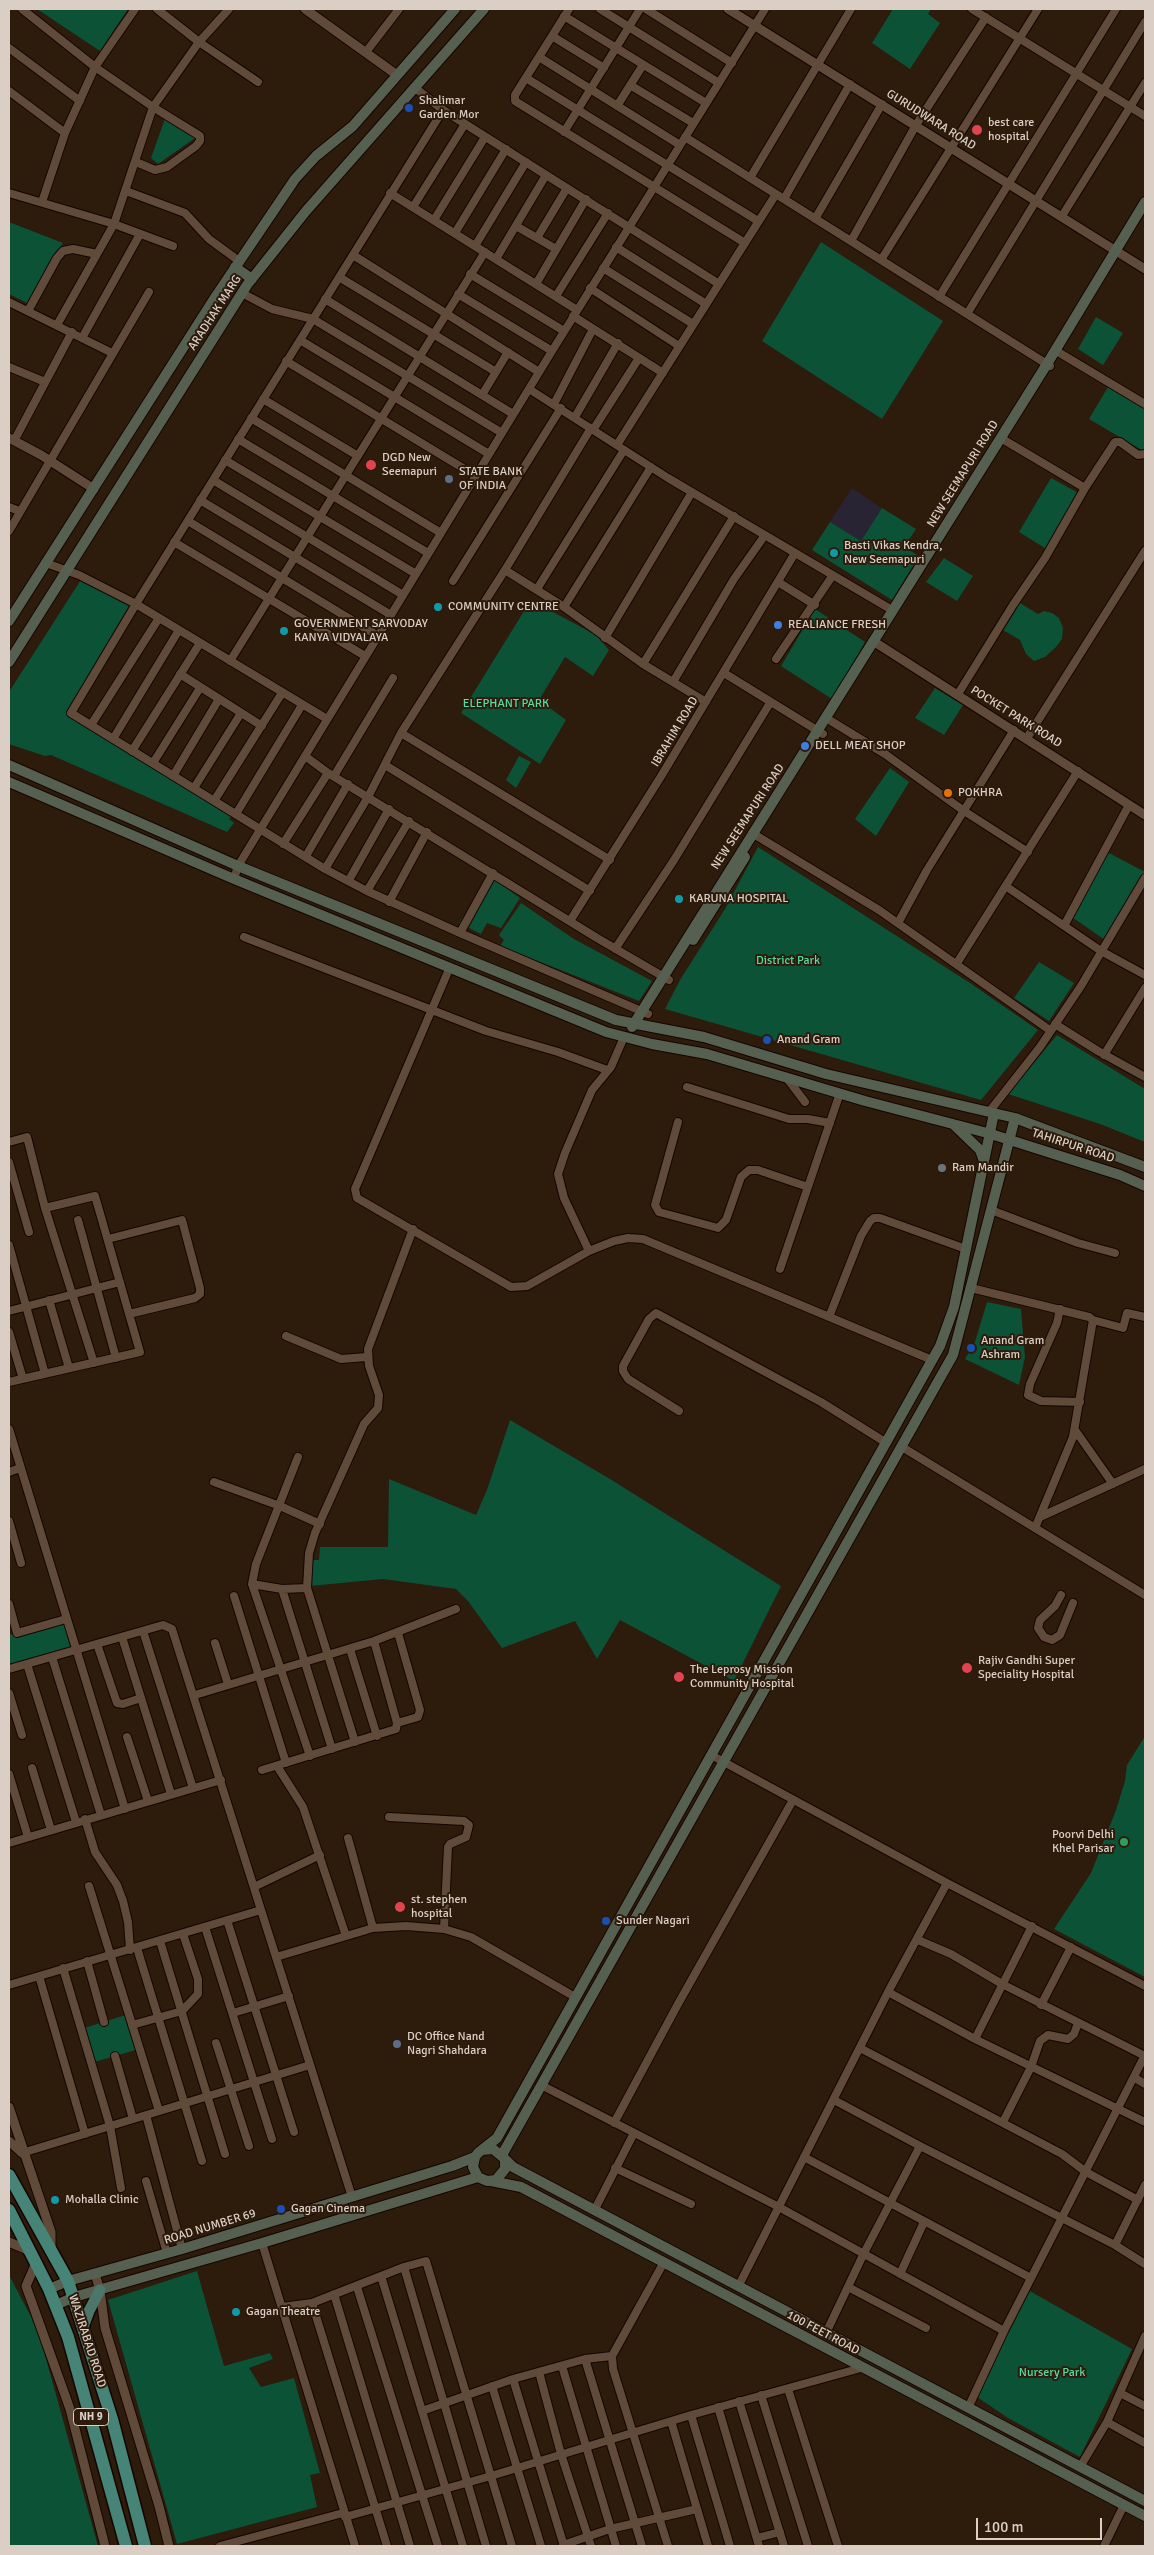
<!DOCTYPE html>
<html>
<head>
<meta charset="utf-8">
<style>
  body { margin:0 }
  #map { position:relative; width:1154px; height:2555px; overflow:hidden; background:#2d1b0c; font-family:Signika,sans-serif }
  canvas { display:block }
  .frame { position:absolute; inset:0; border:10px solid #dbcec5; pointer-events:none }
  .scale { position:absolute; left:976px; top:2518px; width:126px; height:22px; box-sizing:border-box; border:2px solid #dbcec5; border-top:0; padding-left:6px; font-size:15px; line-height:18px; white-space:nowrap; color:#dbcec5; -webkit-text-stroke:4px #2d1b0c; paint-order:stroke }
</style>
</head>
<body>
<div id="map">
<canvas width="1154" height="2555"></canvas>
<div class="frame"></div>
<div class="scale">100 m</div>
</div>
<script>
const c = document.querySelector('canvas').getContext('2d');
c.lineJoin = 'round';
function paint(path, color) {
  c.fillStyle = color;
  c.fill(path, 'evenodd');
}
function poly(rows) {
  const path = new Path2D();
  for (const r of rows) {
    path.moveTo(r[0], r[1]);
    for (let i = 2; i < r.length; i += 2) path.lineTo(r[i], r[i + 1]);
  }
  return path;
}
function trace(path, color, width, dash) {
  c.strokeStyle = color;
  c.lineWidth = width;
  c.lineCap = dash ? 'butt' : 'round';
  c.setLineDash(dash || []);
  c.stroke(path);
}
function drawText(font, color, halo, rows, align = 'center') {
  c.font = font + ' Signika,sans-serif';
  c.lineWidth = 4;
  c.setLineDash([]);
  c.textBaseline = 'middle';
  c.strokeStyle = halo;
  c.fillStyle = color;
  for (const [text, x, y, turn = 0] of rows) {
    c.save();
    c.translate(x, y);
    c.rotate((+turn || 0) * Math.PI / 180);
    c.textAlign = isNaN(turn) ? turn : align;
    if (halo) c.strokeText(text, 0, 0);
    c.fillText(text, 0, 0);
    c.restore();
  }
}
const commercial = poly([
  [852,488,882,508,861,541,830,522]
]);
const green = poly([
  [37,9,128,9,100,51],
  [893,9,931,9,928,14,940,23,910,69,872,43],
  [167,113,198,136,158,164,151,158],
  [9,222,63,243,29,304,9,294],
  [821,242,943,321,882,419,762,341],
  [1096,317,1123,333,1103,365,1078,349],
  [1111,382,1145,403,1145,452,1089,419],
  [1051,478,1082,495,1048,550,1019,532],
  [882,508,916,529,904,547,919,556,892,600,812,550,830,522,861,541],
  [944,558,973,576,957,601,926,582],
  [84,575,132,605,68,711,232,816,229,819,234,823,227,832,51,755,45,756,9,744,9,692],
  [534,602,596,635,609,650,593,676,565,657,539,700,566,720,540,764,461,713,529,603],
  [1020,603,1038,614,1044,611,1052,613,1059,618,1063,628,1062,639,1056,647,1045,657,1034,661,1026,654,1020,640,1003,630],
  [815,609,865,642,832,699,781,666],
  [935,688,963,705,944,735,915,718],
  [519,756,531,762,516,788,506,780],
  [890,768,909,782,876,836,855,819],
  [758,847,970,983,1038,1030,981,1100,665,1009,680,980,725,909],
  [1109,853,1145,872,1145,880,1105,940,1069,915],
  [490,876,520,898,501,928,487,923,481,934,459,923],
  [521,903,574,939,652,981,639,1001,500,946,504,940,499,935],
  [1039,962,1074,983,1049,1021,1014,998],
  [1057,1035,1145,1089,1145,1142,1100,1124,1008,1094],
  [987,1302,1021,1309,1025,1357,1019,1385,965,1359,975,1342],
  [510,1420,610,1479,781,1586,734,1681,620,1620,597,1659,575,1621,502,1648,468,1601,456,1589,383,1579,310,1586,313,1560,319,1560,320,1547,388,1547,389,1479,476,1515,487,1490],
  [66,1619,75,1650,9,1669,9,1635],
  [1145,1736,1145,1977,1054,1929,1091,1873,1116,1810,1125,1781,1127,1765],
  [129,2014,139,2049,91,2063,81,2029],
  [197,2271,224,2366,270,2353,273,2359,249,2368,261,2387,294,2378,320,2473,310,2475,317,2507,177,2544,108,2300],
  [9,2275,38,2330,98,2546,9,2546],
  [1028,2290,1132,2349,1080,2457,1008,2418,977,2397,1008,2317]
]);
const minor = poly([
  [22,9,95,67,153,107,200,136,200,141,196,146,167,167,155,170,136,162],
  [157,9,199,42,258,82],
  [569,9,515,95,515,101,745,243],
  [600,9,719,83],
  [646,9,732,63],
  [972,9,1145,116],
  [564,16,706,103],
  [552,36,604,68],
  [9,48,80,101],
  [366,52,399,9],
  [539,57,680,145],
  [526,78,758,221],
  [630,85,693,123],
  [414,87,443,110,719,284],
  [9,91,65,133],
  [617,106,643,65],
  [443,110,136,604,71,713,325,869,367,891,460,933,493,873],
  [564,132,640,9],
  [685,137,1050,366],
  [750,178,851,9],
  [126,191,185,213,209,239,239,261],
  [9,193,114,224,173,246],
  [390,193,577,310],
  [784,199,850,84],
  [42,202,65,133,95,67,135,9],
  [413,207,465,124],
  [1062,216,1145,83],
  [815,219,882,104],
  [434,220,485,137],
  [516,226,556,249],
  [455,233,506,149],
  [537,238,567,188],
  [851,241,916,125,986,17],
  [475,246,526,162],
  [616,247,706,304],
  [353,255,539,372],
  [496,259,546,175],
  [881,260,1038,9],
  [603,268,693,324],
  [470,274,564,331],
  [339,277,496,372],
  [536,284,586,199],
  [590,288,679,346],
  [242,293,272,309,313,319,502,433],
  [458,294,552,351],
  [556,296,608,213],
  [939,297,1116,9],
  [325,299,513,414],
  [9,302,112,353],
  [28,311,57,258,63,251,73,249,97,254],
  [967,314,1145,22],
  [573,316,663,373],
  [57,325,114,224,153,107,199,42,229,9],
  [82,338,140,234],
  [300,340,489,454],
  [1058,352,1145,404],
  [286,361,476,476],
  [9,367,45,382],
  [529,389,668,478,892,610],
  [482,395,508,352],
  [263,399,358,456],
  [554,404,593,329],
  [575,417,618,343],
  [251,418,441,533],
  [593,430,639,358],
  [238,439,428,553],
  [1004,440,1085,488,1115,442,1120,442,1138,455,1145,454],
  [14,441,72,332],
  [617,445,776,194],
  [225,460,416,574],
  [213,480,403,595],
  [200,500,391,615],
  [9,507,19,511],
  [188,521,378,636],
  [9,531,149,292],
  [174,542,365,656],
  [46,563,79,575,136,604,327,719],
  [505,570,564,607,643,664,706,702],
  [453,581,561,408],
  [778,582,815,605],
  [537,589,624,450],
  [564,607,651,467],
  [605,638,692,492],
  [776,659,833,575],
  [230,661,485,252],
  [643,664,734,516],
  [724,673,823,734],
  [180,674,262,726],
  [673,682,734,579,765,535],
  [958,694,1013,605,1045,558,1085,488],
  [831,721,885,754,964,811,1028,852],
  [91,725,159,618],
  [401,733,610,860],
  [1027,738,1145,551],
  [113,739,179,630],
  [132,751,200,643],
  [305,756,328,773,597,938,669,980],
  [153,763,200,688],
  [385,765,590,891],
  [173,776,219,699],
  [334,776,393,678],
  [194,788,241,713],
  [214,801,282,693],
  [236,814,302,705],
  [752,833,879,910,1051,1031],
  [283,844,328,773],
  [306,856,348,784],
  [325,869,368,797,401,733,505,570,591,428],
  [234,879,238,866,305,756,552,351,765,9],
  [349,880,389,809],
  [1007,887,1101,951,1145,975],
  [367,891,409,821],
  [389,902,427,832],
  [570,921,660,778,795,553],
  [898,923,927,870,1014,730],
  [1065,924,1129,805],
  [460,933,648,1014],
  [244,937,486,1031,558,1052,607,1070],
  [615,949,674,860,770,703],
  [957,963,1078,771],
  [450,967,355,1189,357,1198,511,1287,527,1286,589,1251,614,1241,628,1238,643,1239,932,1360],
  [1055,1024,1098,1051,1145,1077],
  [1104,1055,1145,988],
  [786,1077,805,1102],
  [687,1087,789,1119,808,1119,830,1123],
  [989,1112,1040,1047,1081,986,1145,878],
  [678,1122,655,1205,659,1212,718,1228,726,1220,741,1177,749,1170,758,1170,808,1187],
  [9,1142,27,1137,45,1208,94,1363],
  [9,1162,29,1232],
  [991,1210,1078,1243,1115,1253],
  [78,1220,116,1358],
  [108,1239,182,1220,200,1288,200,1294,195,1298,129,1314],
  [9,1245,45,1374],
  [589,1251,564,1198,558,1174,565,1153,592,1090,611,1067,624,1037],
  [780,1269,840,1093],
  [971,1288,1089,1317,1093,1320,1073,1437,1035,1528],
  [49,1300,69,1368],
  [1060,1309,1057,1323,1030,1384,1028,1395,1041,1401,1080,1402],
  [9,1311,120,1282],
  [829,1317,861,1236,870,1221,874,1218,880,1218,966,1249],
  [1093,1320,1123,1328,1127,1313,1145,1317],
  [9,1332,23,1379],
  [286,1336,341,1359,367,1357],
  [9,1382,140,1352,95,1196,45,1208],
  [679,1411,628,1379,623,1371,623,1366,649,1319,656,1313,821,1402,885,1442],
  [9,1429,125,1809],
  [1075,1430,1113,1484],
  [902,1447,1145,1595],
  [298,1457,256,1564,252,1584,310,1756],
  [9,1472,20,1468],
  [214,1482,280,1506,320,1524],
  [1040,1517,1145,1469],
  [9,1521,21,1563],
  [252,1584,282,1589,307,1588],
  [282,1589,332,1749],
  [1061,1595,1055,1606,1040,1620,1038,1628,1044,1637,1052,1640,1060,1635,1073,1603],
  [234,1596,286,1763],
  [9,1604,17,1633,66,1619],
  [143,1631,193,1788],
  [122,1637,171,1794],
  [215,1643,228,1684],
  [97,1644,117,1703,123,1704,141,1698],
  [350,1649,377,1736],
  [52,1657,101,1815],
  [27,1664,76,1822],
  [9,1669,163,1625,172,1629,352,2197],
  [9,1693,22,1735],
  [195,1695,374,1641,456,1609],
  [397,1723,418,1717,420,1710,398,1633],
  [127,1737,148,1801],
  [355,1742,307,1588,309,1553,315,1533,364,1424,378,1408,379,1395,369,1366,368,1349,413,1229],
  [711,1755,947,1883,1145,1986],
  [277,1766,303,1807,346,1936],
  [32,1768,51,1830],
  [262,1770,396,1729,397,1723,374,1641],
  [9,1774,28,1837],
  [389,1817,464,1821,469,1825,466,1837,450,1844,448,1847,444,1929],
  [85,1819,95,1852,117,1885,123,1901,128,1922,130,1950],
  [348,1838,373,1928],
  [9,1843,221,1780],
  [89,1886,159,2111],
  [254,1887,320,1855],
  [227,1920,294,2132],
  [205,1927,272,2139],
  [918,1940,951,1954,1002,1984,1145,2056],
  [160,1941,225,2154],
  [137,1948,202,2161],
  [276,1957,373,1928,406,1926,444,1929,471,1937,575,1997],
  [87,1961,104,2022],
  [63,1968,110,2126,121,2188],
  [39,1976,85,2134],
  [9,1985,261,1910],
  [888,1992,975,2039,1145,2122],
  [1041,2005,1071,1947],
  [233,2013,289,1996],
  [132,2025,182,2011,198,1994,198,1979,183,1934],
  [975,2039,1032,1926],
  [216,2043,249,2146],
  [860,2048,1062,2154,1086,2172,1138,2200],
  [115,2056,133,2119],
  [1135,2078,1145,2084],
  [541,2085,777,2206,1004,2331],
  [834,2100,920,2146,1115,2245,1145,2264],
  [146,2115,182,2249],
  [1003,2122,1031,2067,1040,2041,1048,2035,1068,2039,1074,2034,1078,2023],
  [614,2123,678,2004,793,1800],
  [22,2153,310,2065],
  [804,2157,1031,2278],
  [615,2168,691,2204],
  [146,2181,167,2253],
  [594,2211,634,2133],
  [262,2243,355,2546],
  [1115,2245,1145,2185],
  [664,2262,612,2356,613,2369,668,2546],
  [404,2267,486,2546],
  [900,2274,924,2222],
  [381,2276,463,2546],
  [357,2287,438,2546],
  [738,2287,888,1992,947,1883],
  [848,2287,926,2328],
  [334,2294,410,2546],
  [312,2303,387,2546],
  [282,2307,312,2303,404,2267,426,2261,512,2546],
  [826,2333,864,2253,920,2146],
  [585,2359,642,2546],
  [562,2366,616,2546],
  [539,2372,561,2454,591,2546],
  [513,2379,564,2546],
  [492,2386,541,2546],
  [788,2389,838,2546],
  [1120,2393,1145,2406],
  [761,2395,808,2546],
  [739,2401,784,2546],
  [718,2407,759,2546],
  [968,2408,1004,2331,1145,2055],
  [422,2411,513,2379,585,2359,612,2356],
  [691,2415,730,2546],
  [671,2421,708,2546],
  [1107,2422,1145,2443],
  [1080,2467,1107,2422,1145,2336],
  [345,2517,491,2476,691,2415,861,2368],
  [757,2538,780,2532],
  [563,2545,610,2529,697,2509],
  [220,2546,343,2513],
  [1104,2546,1124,2505]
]);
const tertiary = poly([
  [305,9,397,75],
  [728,9,1145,269],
  [9,438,41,455,94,489],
  [873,641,1145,815],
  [9,2107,51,2232,51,2250],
  [9,2141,22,2153],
  [9,2242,30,2251],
  [36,2263,26,2286,70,2409,105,2546],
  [95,2274,100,2290,105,2328,159,2506,169,2546]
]);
const secondary = poly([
  [235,267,252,279],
  [9,621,216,296,295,179,316,156,353,126,455,9],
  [9,662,247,285,306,211,484,9],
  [9,765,238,866,616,1020,704,1037,826,1074,1015,1118,1145,1167],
  [9,782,234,879,606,1032,652,1044,707,1054,865,1101,991,1134,1120,1175,1145,1186],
  [693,940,745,857],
  [632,1027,1047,364,1145,202],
  [954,1125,980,1150,984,1161],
  [482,2150,493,2149,505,2159,505,2169,496,2180,487,2181,478,2177,473,2167,475,2157,478,2153,497,2138,940,1346,954,1307,994,1113],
  [502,2155,953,1355,1015,1118],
  [505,2159,513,2167,1145,2501],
  [491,2181,521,2187,1145,2516],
  [49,2289,68,2281,182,2249,452,2166,475,2157],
  [56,2305,74,2297,262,2243,478,2177]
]);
const primary = poly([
  [83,2327,89,2311,100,2290]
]);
const trunk = poly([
  [9,2175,68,2281,112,2419,145,2546],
  [9,2210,49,2289,68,2337,126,2546]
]);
const markers = [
  [409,108,5,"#1a4fb4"],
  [977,130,6,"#e0444e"],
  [371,465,6,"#e0444e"],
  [449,479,5,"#5c6f8a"],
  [834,553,5,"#0f9aa8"],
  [438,607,5,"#0f9aa8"],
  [778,625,5,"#3f7fe0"],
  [284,631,5,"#0f9aa8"],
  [805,746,5,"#3f7fe0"],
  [948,793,5,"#e8710a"],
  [679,899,5,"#0f9aa8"],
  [767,1040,5,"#1a4fb4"],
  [942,1168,5,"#6b7280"],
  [971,1348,5,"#1a4fb4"],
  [967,1668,6,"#e0444e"],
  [679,1677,6,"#e0444e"],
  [1124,1842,5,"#2e9e5b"],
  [400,1907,6,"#e0444e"],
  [606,1921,5,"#1a4fb4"],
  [397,2044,5,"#5c6f8a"],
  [55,2200,5,"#0f9aa8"],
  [281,2209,5,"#1a4fb4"],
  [236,2312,5,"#0f9aa8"]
];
const shields = [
  [91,2417,35]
];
const shieldNames = [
  ["NH 9",91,2417]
];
const poiNames = [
  ["Shalimar",419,101],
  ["Garden Mor",419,115],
  ["best care",988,123],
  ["hospital",988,137],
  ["DGD New",382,458],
  ["Seemapuri",382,472],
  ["STATE BANK",459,472],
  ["OF INDIA",459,486],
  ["Basti Vikas Kendra,",844,546],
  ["New Seemapuri",844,560],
  ["COMMUNITY CENTRE",448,607],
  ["GOVERNMENT SARVODAY",294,624],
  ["KANYA VIDYALAYA",294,638],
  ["REALIANCE FRESH",788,625],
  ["DELL MEAT SHOP",815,746],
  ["POKHRA",958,793],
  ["KARUNA HOSPITAL",689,899],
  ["Anand Gram",777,1040],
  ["Ram Mandir",952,1168],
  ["Anand Gram",981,1341],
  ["Ashram",981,1355],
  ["Rajiv Gandhi Super",978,1661],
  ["Speciality Hospital",978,1675],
  ["The Leprosy Mission",690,1670],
  ["Community Hospital",690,1684],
  ["Poorvi Delhi",1114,1835,"right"],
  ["Khel Parisar",1114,1849,"right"],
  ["st. stephen",411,1900],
  ["hospital",411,1914],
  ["Sunder Nagari",616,1921],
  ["DC Office Nand",407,2037],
  ["Nagri Shahdara",407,2051],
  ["Mohalla Clinic",65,2200],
  ["Gagan Cinema",291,2209],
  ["Gagan Theatre",246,2312]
];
const streetNames = [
  ["GURUDWARA ROAD",931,120,32],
  ["ARADHAK MARG",215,313,-57],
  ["NEW SEEMAPURI ROAD",963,474,-58],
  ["POCKET PARK ROAD",1016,717,32],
  ["IBRAHIM ROAD",675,732,-59],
  ["NEW SEEMAPURI ROAD",748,817,-57],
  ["TAHIRPUR ROAD",1073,1146,18],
  ["ROAD NUMBER 69",210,2227,-17],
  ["100 FEET ROAD",823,2333,28],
  ["WAZIRABAD ROAD",87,2341,72]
];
const parkNames = [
  ["ELEPHANT PARK",506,704],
  ["District Park",788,961],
  ["Nursery Park",1052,2373]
];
paint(commercial, '#292434');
paint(green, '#0c5237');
trace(minor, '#150500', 10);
trace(tertiary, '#150500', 11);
trace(secondary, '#150500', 12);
trace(primary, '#150500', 14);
trace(trunk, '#150500', 15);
trace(minor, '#604a3a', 8);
trace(tertiary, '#604a3a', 9);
trace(secondary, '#566051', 10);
trace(primary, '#4c7669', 11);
trace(trunk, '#468478', 12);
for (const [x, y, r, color] of markers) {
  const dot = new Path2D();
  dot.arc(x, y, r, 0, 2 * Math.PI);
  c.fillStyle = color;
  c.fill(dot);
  trace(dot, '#2d1b0c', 2);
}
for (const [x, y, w] of shields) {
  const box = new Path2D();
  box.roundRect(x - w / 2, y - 8.5, w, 17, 4);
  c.fillStyle = '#2d1b0c';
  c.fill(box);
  trace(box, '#dbcec5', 1);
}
drawText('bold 11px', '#dbcec5', null, shieldNames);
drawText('12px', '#dbcec5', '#2d1b0c', poiNames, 'left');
drawText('12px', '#dbcec5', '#2d1b0c', streetNames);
drawText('12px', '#58dca3', '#2d1b0c', parkNames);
</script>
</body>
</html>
